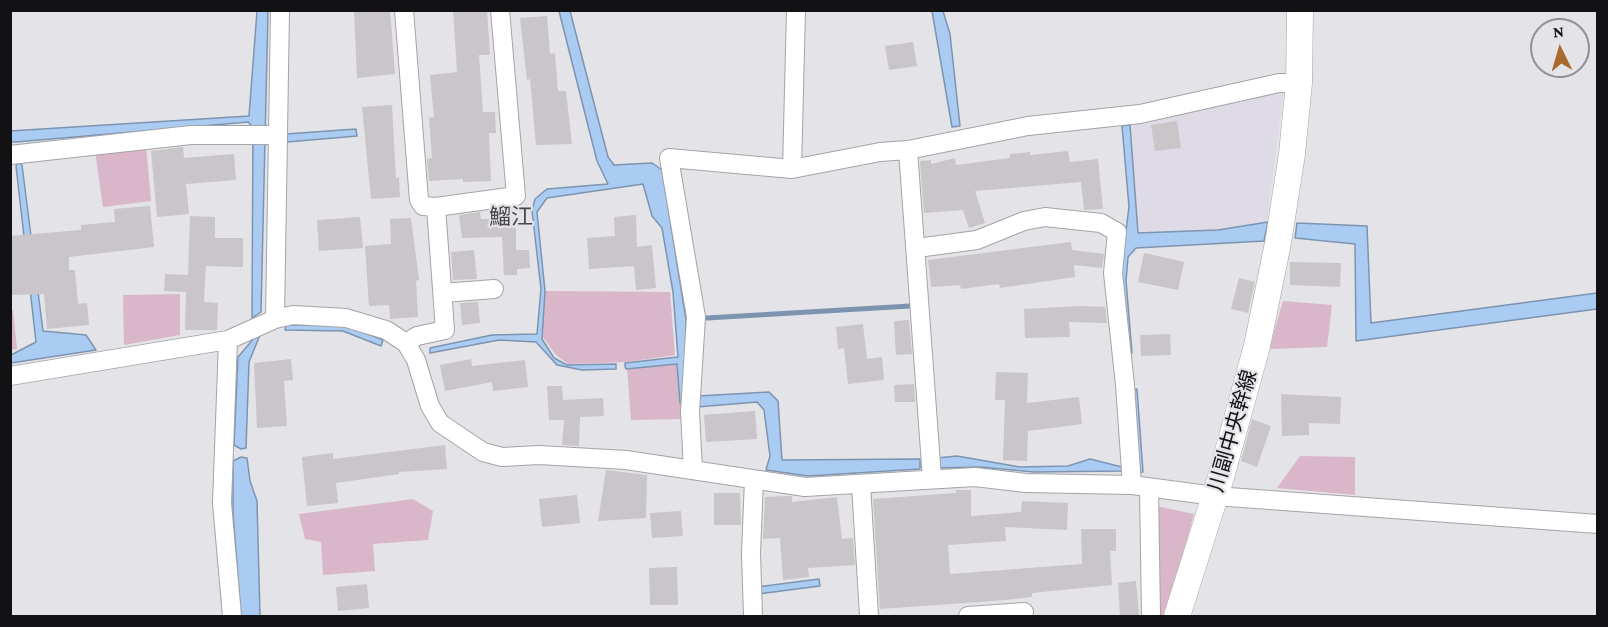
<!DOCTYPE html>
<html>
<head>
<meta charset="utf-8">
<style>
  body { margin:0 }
  #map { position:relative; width:1608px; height:627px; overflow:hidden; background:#e4e3e7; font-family:"Crimson Pro",serif }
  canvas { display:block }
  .frame { position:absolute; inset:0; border:12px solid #121113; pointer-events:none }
  .north { position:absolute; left:1530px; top:18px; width:60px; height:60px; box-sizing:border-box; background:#e4e3e7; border:2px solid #908f92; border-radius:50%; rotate:355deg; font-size:16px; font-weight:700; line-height:24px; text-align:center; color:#121113 }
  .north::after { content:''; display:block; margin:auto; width:21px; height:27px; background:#a8692f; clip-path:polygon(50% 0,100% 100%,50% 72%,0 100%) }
</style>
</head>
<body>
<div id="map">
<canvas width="1608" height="627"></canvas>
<div class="frame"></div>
<div class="north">N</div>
</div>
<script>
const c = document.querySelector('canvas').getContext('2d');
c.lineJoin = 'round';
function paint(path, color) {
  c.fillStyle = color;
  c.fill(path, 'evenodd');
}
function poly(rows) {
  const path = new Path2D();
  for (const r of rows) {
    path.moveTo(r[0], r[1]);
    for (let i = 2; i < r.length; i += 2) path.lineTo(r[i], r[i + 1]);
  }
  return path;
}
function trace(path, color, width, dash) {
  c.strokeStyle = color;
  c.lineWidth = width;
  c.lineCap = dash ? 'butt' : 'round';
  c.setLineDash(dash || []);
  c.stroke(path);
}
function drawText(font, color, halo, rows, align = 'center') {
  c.font = font + ' "Crimson Pro","Noto Sans JP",serif';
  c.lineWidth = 4.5;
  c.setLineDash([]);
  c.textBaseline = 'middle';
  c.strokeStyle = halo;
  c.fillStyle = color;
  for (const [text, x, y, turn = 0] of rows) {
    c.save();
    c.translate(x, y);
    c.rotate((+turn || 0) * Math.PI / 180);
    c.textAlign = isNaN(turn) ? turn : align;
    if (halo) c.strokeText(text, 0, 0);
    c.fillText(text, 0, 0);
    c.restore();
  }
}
const built = poly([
  [1284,89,1265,235,1135,240,1125,123]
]);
const green = poly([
  [146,145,151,201,103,207,95,151],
  [543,291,670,292,675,355,627,362,568,364,555,354,540,333],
  [180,294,180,335,124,345,123,295],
  [1283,301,1332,305,1327,347,1269,349],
  [11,310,13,310,17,349,11,350],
  [677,364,680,403,684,404,684,419,631,420,627,368],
  [1300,456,1355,457,1355,495,1277,488],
  [413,499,433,511,428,540,373,544,375,571,323,575,321,542,305,539,299,514],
  [1156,506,1194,514,1166,616,1155,616]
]);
const water = poly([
  [257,11,268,11,261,312,252,318,253,127,248,122,16,142,11,142,10,131,249,116,257,11],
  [559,11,570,11,608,157,614,165,652,163,662,170,686,320,684,404,680,403,677,364,626,369,625,366,625,363,678,357,673,292,662,228,652,216,643,184,547,198,537,212,545,291,542,339,554,358,567,365,616,364,616,369,582,370,557,365,536,342,499,340,430,353,430,348,492,335,537,334,541,289,532,211,535,199,547,189,608,184,597,161,559,11],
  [932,11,943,11,950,34,960,126,952,127,932,11],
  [1130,125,1138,233,1218,230,1268,222,1264,241,1136,248,1128,257,1126,281,1132,353,1125,353,1120,277,1129,207,1122,126,1130,125],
  [356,129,357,136,287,142,286,134,356,129],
  [18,162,22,165,43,331,86,335,96,350,11,363,11,355,36,342,16,166,18,162],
  [1297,223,1367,226,1371,323,1597,293,1597,309,1356,341,1355,244,1295,238,1297,223],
  [286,325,345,325,383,340,381,346,343,331,285,330,286,325],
  [260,335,249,362,246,448,241,449,234,445,238,357,255,337,260,335],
  [1137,389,1143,472,1136,473,1131,390,1137,389],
  [769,392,778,401,782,460,920,459,920,469,808,476,766,470,770,456,764,410,757,402,697,407,698,396,769,392],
  [957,456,1020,467,1068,466,1090,459,1122,467,1122,471,1034,472,980,467,937,468,937,458,957,456],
  [241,457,247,458,250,481,257,501,260,616,241,616,233,513,233,461,241,457],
  [819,579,820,586,758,594,757,587,819,579]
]);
const stream = poly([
  [707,318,910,306]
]);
const building = poly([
  [354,10,390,10,395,74,357,78],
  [453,10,487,10,490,55,479,55,483,112,495,112,496,133,489,133,491,181,463,182,463,179,429,181,427,159,432,158,429,118,434,117,430,75,457,72],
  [547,16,550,54,555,53,558,91,566,91,572,144,536,145,530,79,527,80,520,18],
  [913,42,917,66,889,70,885,46],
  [392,105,396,178,399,177,400,197,371,199,362,107],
  [1177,121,1181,148,1155,151,1151,125],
  [183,147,184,158,234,154,236,180,186,184,189,214,157,217,151,151],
  [1068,151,1070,162,1098,159,1103,209,1084,210,1081,182,975,191,985,223,969,228,963,210,924,213,920,161,931,160,931,164,955,158,956,165,1010,158,1010,154,1030,152,1030,155],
  [150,206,154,247,69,257,69,270,75,270,78,304,87,303,89,325,47,329,44,294,10,295,10,236,81,230,81,225,115,222,114,209],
  [480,212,481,219,516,219,516,250,529,250,530,268,517,269,517,275,504,275,502,237,462,238,459,215],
  [636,215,637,247,652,245,656,288,636,290,634,266,589,269,587,238,615,236,614,217],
  [190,216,215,217,215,238,243,238,243,267,206,266,204,302,218,303,217,330,185,330,186,292,164,291,165,274,188,275],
  [360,217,363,248,319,251,317,220],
  [411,218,419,280,416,281,418,317,390,319,389,305,369,306,365,246,391,244,390,219],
  [1071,242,1072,250,1104,254,1102,268,1074,265,1075,277,1000,288,999,284,961,289,960,285,931,287,928,260],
  [474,250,477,279,453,280,451,252],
  [1144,253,1184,262,1178,290,1138,282],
  [1290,262,1341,263,1340,287,1290,285],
  [1239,278,1255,282,1248,313,1231,309],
  [478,302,480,323,462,325,460,303],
  [1080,306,1105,307,1107,323,1069,322,1070,337,1025,338,1024,309],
  [909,320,912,354,896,355,894,321],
  [863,324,867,359,882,357,884,380,848,384,844,348,838,349,836,327],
  [1170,334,1171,355,1141,356,1140,335],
  [291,359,293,380,284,381,287,426,257,428,254,363],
  [471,359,472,366,525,360,528,387,493,391,492,382,445,391,440,365],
  [996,372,1028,373,1027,403,1079,397,1082,424,1028,431,1027,461,1003,460,1005,400,995,400],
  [914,384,915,402,895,402,894,385],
  [547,386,562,386,563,400,603,398,604,416,580,417,579,446,562,445,564,420,549,420],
  [1281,394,1341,397,1340,424,1309,423,1309,435,1282,436],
  [755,411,757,439,706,442,704,415],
  [1252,419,1271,426,1257,467,1241,461],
  [445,445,447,469,399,472,399,474,336,483,338,503,307,506,302,457,333,453,333,459],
  [606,470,647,475,646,518,598,521],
  [956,490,971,490,971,516,1021,512,1022,501,1068,503,1067,530,1005,527,1006,541,948,545,950,574,1082,564,1081,529,1116,529,1116,551,1110,551,1112,585,1032,593,1032,597,994,601,880,609,873,499,956,493],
  [714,493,740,493,741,525,714,525],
  [577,495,580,523,542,527,539,499],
  [786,496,792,496,792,502,837,497,842,539,853,538,855,565,808,568,809,577,783,580,780,538,763,539,765,497],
  [681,511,683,536,652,538,650,513],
  [677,567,678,605,650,605,649,568],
  [1136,581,1139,616,1120,616,1118,583],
  [367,584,369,608,338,611,336,587]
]);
const street = poly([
  [404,10,419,200,423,206,436,207,445,330,417,336,406,343],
  [796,10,792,169,880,152,908,150,932,478],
  [908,150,1028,126,1140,114,1279,83,1299,83],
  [10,155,191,135,277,135],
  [436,207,516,196,500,10],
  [917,248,977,240,1024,221,1045,217,1101,223,1117,232,1113,273,1125,385,1132,485],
  [443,293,494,289],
  [275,319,280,10],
  [228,340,222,503,232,616],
  [10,376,228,340,275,319,293,315,346,318,386,330,406,343,416,360,430,406,440,423,483,452,502,457,539,455,626,460,805,487,975,477,1026,483,1132,485,1215,496,1598,524],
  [693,470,690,412,696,317,669,158,792,169],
  [861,485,869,616],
  [1149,489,1151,616],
  [753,616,751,553,754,480],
  [968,616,1024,612]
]);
const secondary = poly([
  [1177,616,1221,477,1257,346,1278,243,1292,154,1299,83,1300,10]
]);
const streetNames = [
  ["川副中央幹線",1233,431,-74]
];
const neighbourhoodNames = [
  ["鰡江",511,217]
];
paint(built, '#dedae6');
paint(green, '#dab7c8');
paint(water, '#aaccf3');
trace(water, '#7c94b0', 1.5);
trace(stream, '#7c94b0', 5);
paint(building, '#c9c5c9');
trace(street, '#a4a3a7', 20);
trace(secondary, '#a4a3a7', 27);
trace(street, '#fff', 18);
trace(secondary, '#fff', 26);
drawText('21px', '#121113', '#e4e3e7', streetNames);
drawText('22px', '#49484c', '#e4e3e7', neighbourhoodNames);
</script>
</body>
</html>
